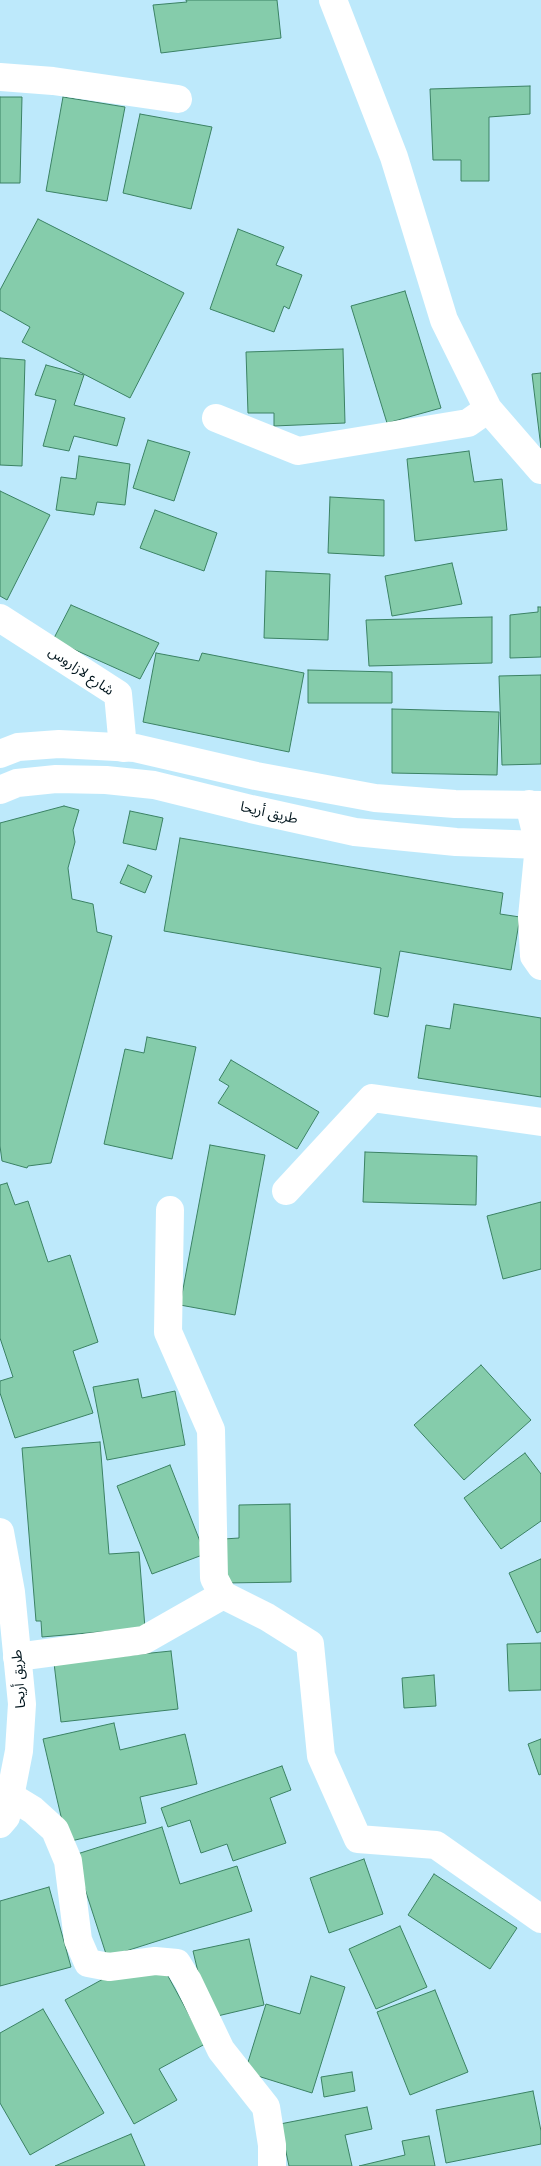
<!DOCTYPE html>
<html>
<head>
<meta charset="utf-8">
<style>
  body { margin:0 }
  canvas { display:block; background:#bde9fb }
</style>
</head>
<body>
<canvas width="541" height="2166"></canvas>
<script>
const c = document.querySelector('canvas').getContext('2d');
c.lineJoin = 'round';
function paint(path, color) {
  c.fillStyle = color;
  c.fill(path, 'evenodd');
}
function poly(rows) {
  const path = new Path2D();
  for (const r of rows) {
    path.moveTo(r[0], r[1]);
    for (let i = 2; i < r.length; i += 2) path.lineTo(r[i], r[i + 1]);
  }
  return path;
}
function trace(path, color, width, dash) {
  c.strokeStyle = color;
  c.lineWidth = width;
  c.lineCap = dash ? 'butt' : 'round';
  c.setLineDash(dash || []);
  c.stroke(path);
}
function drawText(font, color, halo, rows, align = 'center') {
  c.font = font + ' Raleway,"Noto Sans Arabic",sans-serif';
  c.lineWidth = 4;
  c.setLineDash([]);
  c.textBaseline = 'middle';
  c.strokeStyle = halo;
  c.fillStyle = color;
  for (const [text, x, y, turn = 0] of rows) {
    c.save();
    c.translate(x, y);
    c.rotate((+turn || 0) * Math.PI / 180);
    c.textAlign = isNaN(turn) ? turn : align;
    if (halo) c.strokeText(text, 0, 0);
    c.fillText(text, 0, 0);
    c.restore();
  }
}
const building = poly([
  [186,0,277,0,281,38,161,53,153,5,187,2,186,0],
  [530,86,530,114,489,117,489,181,461,181,461,160,433,160,430,89,530,86],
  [0,97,22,97,20,183,0,183,0,97],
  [63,97,125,107,107,201,46,191,63,97],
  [140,114,212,127,191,209,123,193,140,114],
  [38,219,184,293,130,398,22,342,30,327,0,310,0,290,38,219],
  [238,229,284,247,276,265,302,275,289,309,284,306,274,332,210,309,238,229],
  [405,291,441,408,387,423,351,306,405,291],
  [343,349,345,423,274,426,274,413,248,413,246,352,343,349],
  [0,358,25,360,22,466,0,465,0,358],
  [46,365,84,375,74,405,125,418,117,446,74,436,69,451,43,446,56,400,35,395,46,365],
  [541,373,541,448,532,374,541,373],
  [148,440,190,452,174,501,133,488,148,440],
  [469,451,474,482,502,479,507,530,415,541,407,459,469,451],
  [79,456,130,464,125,505,97,502,94,515,56,510,61,477,76,479,79,456],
  [0,491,50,515,7,600,0,596,0,491],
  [330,497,384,500,384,556,328,553,330,497],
  [155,510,217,533,204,571,140,548,155,510],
  [452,563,462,604,392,616,385,576,452,563],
  [266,571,330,574,328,640,264,638,266,571],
  [71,605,159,643,140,679,53,640,71,605],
  [538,607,541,607,541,657,510,658,510,615,538,612,538,607],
  [492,617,492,663,369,666,366,620,492,617],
  [156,653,199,661,202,653,304,673,289,752,143,722,156,653],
  [308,670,392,672,392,703,308,703,308,670],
  [541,675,541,764,502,765,499,676,541,675],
  [392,709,499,712,497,775,392,773,392,709],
  [64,806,79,810,73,830,75,842,68,868,72,899,93,904,97,932,112,936,51,1163,28,1166,27,1168,2,1161,0,1146,0,823,64,806],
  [130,811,163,818,156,850,123,843,130,811],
  [180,838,503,893,500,914,520,917,511,970,400,951,388,1017,374,1014,381,968,164,931,180,838],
  [128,865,152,876,145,893,120,883,128,865],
  [454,1004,541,1018,541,1097,418,1078,426,1025,450,1029,454,1004],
  [147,1037,196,1047,172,1159,104,1144,125,1049,144,1053,147,1037],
  [231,1060,319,1112,297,1149,218,1103,229,1086,219,1080,231,1060],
  [210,1145,265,1155,235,1315,180,1305,210,1145],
  [365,1152,477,1156,476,1205,363,1202,365,1152],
  [7,1183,15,1205,28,1201,48,1262,70,1255,98,1342,73,1351,93,1413,15,1438,0,1393,0,1381,13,1377,0,1338,0,1185,7,1183],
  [541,1202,541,1269,503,1279,487,1216,541,1202],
  [481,1365,531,1420,464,1480,414,1425,481,1365],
  [138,1379,142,1398,175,1391,185,1445,107,1460,93,1387,138,1379],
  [100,1442,109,1554,139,1552,145,1628,42,1637,41,1621,36,1621,22,1448,100,1442],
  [525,1453,541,1474,541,1521,501,1549,464,1498,525,1453],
  [170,1465,205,1554,152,1574,117,1486,170,1465],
  [290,1504,291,1582,225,1583,224,1539,239,1538,239,1505,290,1504],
  [541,1559,541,1631,537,1633,509,1573,541,1559],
  [541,1643,541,1690,509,1691,507,1644,541,1643],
  [171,1651,178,1709,61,1722,54,1663,171,1651],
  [434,1675,436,1706,404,1708,402,1678,434,1675],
  [114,1723,120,1750,185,1734,197,1784,140,1797,146,1823,67,1842,43,1739,114,1723],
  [541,1739,541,1774,539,1775,528,1744,541,1739],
  [282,1766,291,1790,270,1798,286,1843,233,1861,227,1844,201,1853,190,1820,168,1827,161,1808,282,1766],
  [162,1827,180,1884,237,1866,252,1911,107,1957,74,1855,162,1827],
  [364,1859,383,1914,329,1933,310,1878,364,1859],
  [434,1874,517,1928,490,1969,408,1915,434,1874],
  [49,1887,71,1967,0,1986,0,1901,49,1887],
  [400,1926,427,1987,376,2009,349,1949,400,1926],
  [249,1939,264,2005,209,2018,193,1951,249,1939],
  [162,1965,205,2044,159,2069,177,2100,134,2124,65,2000,114,1973,162,1965],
  [311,1976,345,1987,312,2093,245,2072,266,2004,300,2014,311,1976],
  [435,1990,468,2072,410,2095,377,2012,435,1990],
  [43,2009,104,2113,30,2155,0,2103,0,2033,43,2009],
  [352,2072,355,2091,324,2097,321,2077,352,2072],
  [533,2091,541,2131,541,2144,446,2163,436,2110,533,2091],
  [367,2107,372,2129,345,2135,352,2166,289,2166,280,2124,367,2107],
  [131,2134,145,2166,55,2166,131,2134],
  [429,2136,435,2166,359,2166,405,2155,402,2141,429,2136]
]);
const minor = poly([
  [333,0,394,157,444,320,488,409,541,470],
  [0,77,53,81,178,99],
  [216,418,298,451,468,423,488,409],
  [0,618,118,694,123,748],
  [529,804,539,845,532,917,534,956,541,966],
  [286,1191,372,1098,541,1122],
  [170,1210,168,1332,211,1430,214,1578,223,1595],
  [17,1657,144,1640,223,1595,267,1617,310,1644,321,1756,358,1839,436,1845,541,1919],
  [10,1796,33,1810,55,1830,68,1861,78,1940,88,1963,109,1967,155,1961,177,1963,188,1981,221,2050,266,2107,272,2145,272,2166]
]);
const major = poly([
  [0,754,18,747,59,744,135,748,256,776,375,798,455,804,541,805],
  [0,790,17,783,56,779,106,780,154,785,251,809,355,832,456,842,541,845],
  [0,1532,11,1592,22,1704,19,1751,6,1817,0,1824]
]);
const streetNames = [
  ["شارع لازاروس",81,671,34],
  ["طريق أريحا",269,813,13],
  ["طريق أريحا",19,1679,-94]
];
paint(building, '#85ccab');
trace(building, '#3b8264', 1);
trace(minor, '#fff', 28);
trace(major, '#fff', 28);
drawText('14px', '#00151d', '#fff', streetNames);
</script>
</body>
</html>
